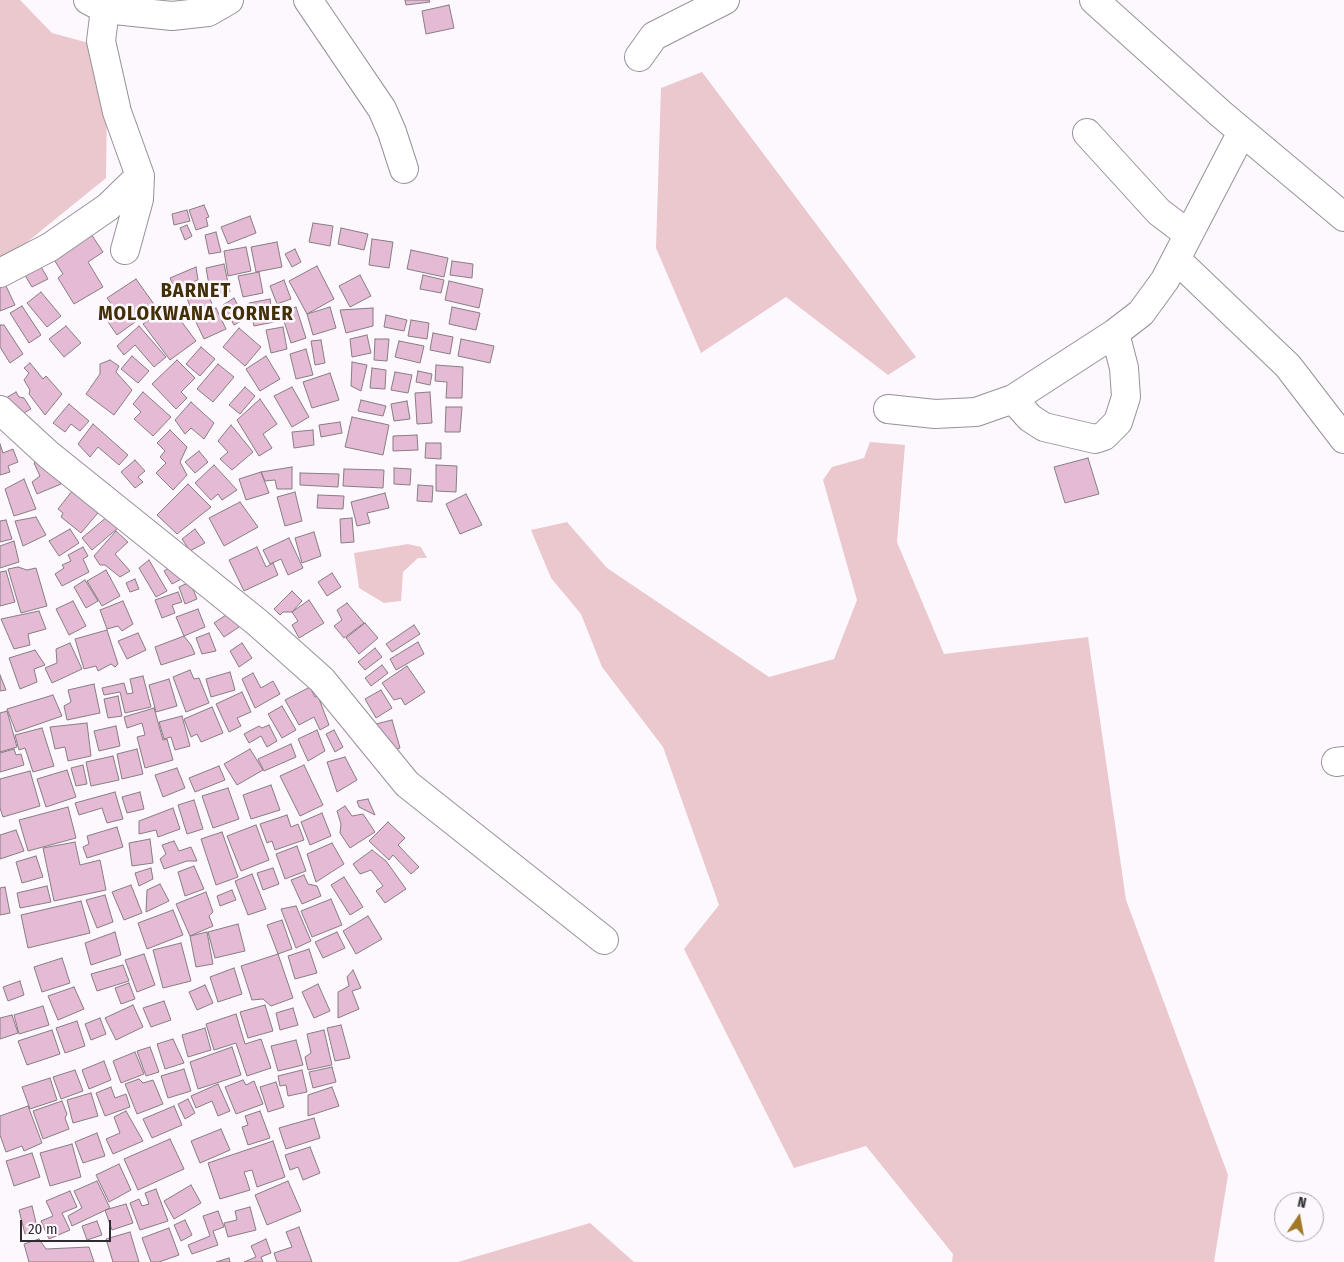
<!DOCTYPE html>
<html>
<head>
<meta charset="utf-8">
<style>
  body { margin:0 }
  #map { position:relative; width:1344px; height:1262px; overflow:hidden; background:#fcf8fe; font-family:"Fira Sans Condensed",sans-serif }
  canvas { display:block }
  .north { position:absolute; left:1274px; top:1192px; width:50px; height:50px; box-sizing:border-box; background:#fcf8fe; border:1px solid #aaa6ab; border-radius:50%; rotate:12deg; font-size:14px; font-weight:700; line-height:20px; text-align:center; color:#2e2c2f }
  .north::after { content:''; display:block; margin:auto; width:18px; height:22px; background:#a07826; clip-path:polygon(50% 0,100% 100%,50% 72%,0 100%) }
  .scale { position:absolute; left:20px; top:1220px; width:91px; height:22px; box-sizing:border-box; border:2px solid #2e2c2f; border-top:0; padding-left:6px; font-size:15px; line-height:18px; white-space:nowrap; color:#2e2c2f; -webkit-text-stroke:4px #fcf8fe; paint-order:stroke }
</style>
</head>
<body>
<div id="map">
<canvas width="1344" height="1262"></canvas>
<div class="north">N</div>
<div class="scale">20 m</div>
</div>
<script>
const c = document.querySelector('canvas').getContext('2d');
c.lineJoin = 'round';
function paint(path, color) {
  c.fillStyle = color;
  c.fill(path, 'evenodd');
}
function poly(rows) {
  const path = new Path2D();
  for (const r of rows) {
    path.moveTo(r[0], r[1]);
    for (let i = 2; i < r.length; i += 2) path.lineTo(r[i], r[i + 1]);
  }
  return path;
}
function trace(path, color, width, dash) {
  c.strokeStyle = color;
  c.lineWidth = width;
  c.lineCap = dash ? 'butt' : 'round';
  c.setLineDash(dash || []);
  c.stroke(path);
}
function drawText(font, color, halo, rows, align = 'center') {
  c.font = font + ' "Fira Sans Condensed",sans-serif';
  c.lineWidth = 5;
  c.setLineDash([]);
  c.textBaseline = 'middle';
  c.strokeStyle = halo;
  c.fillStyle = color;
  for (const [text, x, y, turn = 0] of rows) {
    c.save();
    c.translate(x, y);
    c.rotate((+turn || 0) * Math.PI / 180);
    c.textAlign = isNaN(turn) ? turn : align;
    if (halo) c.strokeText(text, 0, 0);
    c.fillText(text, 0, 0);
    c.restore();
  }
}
const green = poly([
  [0,0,20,0,52,33,89,43,107,107,106,178,0,264],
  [702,72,916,357,888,375,786,297,701,353,656,248,661,88],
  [870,442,905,445,897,542,944,654,1088,637,1126,900,1228,1175,1214,1262,952,1262,953,1254,866,1146,794,1168,684,949,719,905,663,747,602,667,581,614,551,578,531,530,567,522,607,568,769,677,834,659,857,600,823,480,832,467,864,458],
  [408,544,421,547,427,558,418,558,403,572,401,601,384,603,359,588,354,553],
  [590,1223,634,1262,458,1262]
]);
const building = poly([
  [405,0,429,0,430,2,406,5,405,0],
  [449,5,454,28,426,34,422,11,449,5],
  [204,205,209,217,206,218,208,226,196,230,189,210,204,205],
  [187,210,190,221,174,225,172,214,187,210],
  [250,216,256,233,228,244,221,227,250,216],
  [313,223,333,226,330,246,309,242,313,223],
  [187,225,192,236,185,240,180,228,187,225],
  [341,228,368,234,364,250,338,244,341,228],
  [216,232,221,252,209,254,205,235,216,232],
  [91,234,103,252,88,262,103,287,74,304,58,278,63,274,53,258,91,234],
  [372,239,393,242,389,268,369,265,372,239],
  [277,242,282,267,256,272,251,247,277,242],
  [246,247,251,271,228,276,224,251,246,247],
  [295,249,301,262,292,267,285,254,295,249],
  [411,250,448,258,444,277,407,269,411,250],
  [36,258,48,279,32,287,20,267,36,258],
  [452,261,473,264,472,278,450,275,452,261],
  [224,264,230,292,211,296,206,268,224,264],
  [317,266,334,299,307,314,289,281,317,266],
  [196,267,198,280,175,289,170,278,196,267],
  [259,272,263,293,243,297,238,276,259,272],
  [360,275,371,296,350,307,339,286,360,275],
  [423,275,444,280,441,293,420,289,423,275],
  [136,279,156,307,117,335,106,319,117,312,107,298,136,279],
  [284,280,291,299,277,304,270,286,284,280],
  [449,281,483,289,479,308,445,300,449,281],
  [204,283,212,304,192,312,184,290,204,283],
  [5,284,15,305,0,311,0,287,5,284],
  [41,292,61,316,47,327,27,303,41,292],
  [234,298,245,319,234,325,223,305,234,298],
  [270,299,274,322,254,326,249,303,270,299],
  [169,305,196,341,170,360,143,324,169,305],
  [22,306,41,335,29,343,10,313,22,306],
  [296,307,306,338,291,343,281,312,296,307],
  [330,307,336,328,313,335,307,314,330,307],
  [452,307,480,313,476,330,449,324,452,307],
  [216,308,226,329,204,339,194,318,216,308],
  [373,308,373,326,346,333,340,310,373,308],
  [386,315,407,320,404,331,384,327,386,315],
  [411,320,429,323,427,339,408,336,411,320],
  [0,325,4,325,23,354,10,363,0,347,0,325],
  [66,326,81,343,64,357,49,339,66,326],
  [139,326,166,357,154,367,135,345,124,355,117,346,139,326],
  [283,327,287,349,271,353,266,330,283,327],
  [239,328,261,347,245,366,223,347,239,328],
  [433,333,453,337,450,354,430,350,433,333],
  [367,335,371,353,352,357,350,339,367,335],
  [375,339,389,339,387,361,374,360,375,339],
  [461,339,494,346,490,363,458,356,461,339],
  [321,340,325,363,315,365,311,341,321,340],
  [399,341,424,346,420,363,395,357,399,341],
  [201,347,215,359,200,376,186,364,201,347],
  [306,349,313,375,296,379,290,354,306,349],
  [132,356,149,371,138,383,121,369,132,356],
  [266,356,280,379,260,391,246,369,266,356],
  [110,360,119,366,116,372,132,390,114,415,86,394,100,374,100,364,110,360],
  [177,360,195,378,181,392,187,398,176,409,152,384,177,360],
  [352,362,367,365,361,391,351,386,352,362],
  [30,363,43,379,46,376,62,394,45,415,29,394,30,390,24,380,29,373,24,368,30,363],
  [218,364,234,377,213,402,197,389,218,364],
  [436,365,463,367,462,398,446,398,447,382,435,381,436,365],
  [372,368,386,370,385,389,370,388,372,368],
  [418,371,432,374,430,385,416,382,418,371],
  [395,372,412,375,408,393,391,390,395,372],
  [330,373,339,400,312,408,303,382,330,373],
  [245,387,255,396,240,414,229,405,245,387],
  [292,387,309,417,292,427,274,396,292,387],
  [16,392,19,397,24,398,31,409,16,417,6,398,16,392],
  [143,392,171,417,153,436,134,419,141,412,133,404,143,392],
  [430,392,432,423,417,424,415,393,430,392],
  [260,399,277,424,263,434,272,448,259,456,237,420,260,399],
  [361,400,386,406,383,416,358,411,361,400],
  [407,401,410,419,394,421,391,404,407,401],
  [191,402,214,423,204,439,191,428,185,434,175,420,191,402],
  [69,404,89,421,80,431,71,424,65,432,53,423,69,404],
  [446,407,462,407,460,432,445,432,446,407],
  [352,417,389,425,383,455,345,447,352,417],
  [340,422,342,433,321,437,319,425,340,422],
  [93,424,128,455,119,465,98,447,90,457,78,444,93,424],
  [231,425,253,452,232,470,220,459,228,452,218,441,231,425],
  [170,430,187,447,180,462,187,475,173,490,156,473,166,463,160,457,165,451,157,443,170,430],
  [313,430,314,445,294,448,292,432,313,430],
  [417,435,418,450,393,451,393,436,417,435],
  [426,443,441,443,441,459,425,458,426,443],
  [0,444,3,453,13,449,18,462,8,466,10,472,0,475,0,444],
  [199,451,208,462,195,473,185,462,199,451],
  [49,456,61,484,37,494,32,482,40,476,34,463,49,456],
  [1088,458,1099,494,1065,503,1054,467,1088,458],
  [135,460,145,471,138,477,143,482,135,488,121,472,135,460],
  [214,465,237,490,222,500,218,494,211,500,195,483,214,465],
  [436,465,457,466,456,492,436,491,436,465],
  [292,467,292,489,277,489,275,480,265,481,261,472,292,467],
  [394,468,411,469,410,485,394,484,394,468],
  [344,469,384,470,383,488,343,486,344,469],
  [261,472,269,493,246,500,239,479,261,472],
  [300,473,339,474,338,487,300,485,300,473],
  [24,479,36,509,14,516,5,489,24,479],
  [80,481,102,508,81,533,61,517,63,513,58,509,80,481],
  [188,484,211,507,177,534,157,515,188,484],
  [418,485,433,486,432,502,417,501,418,485],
  [295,492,302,521,285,526,277,497,295,492],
  [385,493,389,508,367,513,370,523,357,526,351,502,385,493],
  [466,494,482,525,460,534,446,504,466,494],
  [318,495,344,496,343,509,317,508,318,495],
  [240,502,258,527,224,546,209,518,240,502],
  [108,516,118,528,92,550,82,538,108,516],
  [36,517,46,535,23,546,15,521,36,517],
  [352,518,354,542,341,543,340,519,352,518],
  [6,520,12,539,0,542,0,521,6,520],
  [70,529,79,543,59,556,49,541,70,529],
  [195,529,205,543,190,551,182,539,195,529],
  [116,531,128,542,115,554,130,571,120,577,105,565,100,565,94,556,116,531],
  [314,532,321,556,302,563,295,538,314,532],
  [289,538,303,568,288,575,281,559,270,564,263,550,289,538],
  [14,541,19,562,0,568,0,546,14,541],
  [83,547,88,556,83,559,89,572,62,586,55,574,64,568,62,565,71,561,68,555,83,547],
  [257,547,266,567,273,563,278,575,244,591,229,560,257,547],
  [149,560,167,591,156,597,139,568,149,560],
  [177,563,185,577,172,584,164,571,177,563],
  [18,567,27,570,36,568,47,606,21,613,8,569,18,567],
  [106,570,120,596,102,606,87,581,106,570],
  [6,571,15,602,0,606,0,572,6,571],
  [332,573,341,587,327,596,318,582,332,573],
  [135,579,139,589,130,592,126,583,135,579],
  [85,580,98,601,86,608,74,587,85,580],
  [190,582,197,599,185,604,179,587,190,582],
  [292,591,302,601,292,612,283,612,280,615,274,609,292,591],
  [178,592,182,602,172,605,175,613,162,618,155,600,178,592],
  [309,600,324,623,299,638,292,625,298,621,292,612,309,600],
  [73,601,86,626,69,635,56,609,73,601],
  [123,601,133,624,122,631,118,626,107,629,100,610,123,601],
  [347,603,364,623,344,638,334,626,342,620,337,610,347,603],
  [198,609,205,627,184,636,176,617,198,609],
  [235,609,242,625,224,637,214,623,235,609],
  [39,611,46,629,28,634,30,645,14,649,1,619,39,611],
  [365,623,378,638,359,654,346,638,365,623],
  [414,625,420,634,392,652,386,644,414,625],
  [107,630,118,664,115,667,111,664,98,671,96,666,84,669,75,639,107,630],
  [138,633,146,650,127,659,118,641,138,633],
  [209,633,216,651,202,654,196,638,209,633],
  [184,636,191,645,195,654,161,665,155,647,184,636],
  [418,642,424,654,396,670,390,659,418,642],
  [70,643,82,669,52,683,45,668,57,663,56,649,70,643],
  [242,643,252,658,239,667,230,651,242,643],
  [375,648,382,657,365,670,358,662,375,648],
  [35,650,45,665,34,669,37,682,20,689,9,658,35,650],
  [382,665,388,673,371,686,365,678,382,665],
  [407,666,425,692,405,705,401,698,394,700,382,683,407,666],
  [190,670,194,679,199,678,209,703,186,712,173,677,190,670],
  [230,672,235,690,211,697,206,679,230,672],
  [253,673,261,688,273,681,280,694,255,708,242,679,253,673],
  [0,675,6,690,0,691,0,675],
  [143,676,151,707,125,713,120,692,104,695,102,688,124,683,127,694,133,693,130,679,143,676],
  [169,679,177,706,156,712,149,685,169,679],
  [94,684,100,713,67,720,64,706,71,702,68,690,94,684],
  [310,687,315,697,318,696,329,725,320,730,314,717,299,725,285,700,310,687],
  [381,690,392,708,376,718,365,699,381,690],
  [242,692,251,712,237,718,241,726,229,732,216,704,242,692],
  [53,695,62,716,16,732,7,709,53,695],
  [118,696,122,716,108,718,104,699,118,696],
  [282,706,296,730,282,738,268,714,282,706],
  [212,707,223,733,201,742,197,734,191,737,184,719,212,707],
  [154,708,163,740,167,739,173,760,145,768,137,737,145,735,142,723,127,728,124,717,154,708],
  [7,711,17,747,0,752,0,713,7,711],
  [182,716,190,746,175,750,171,737,164,739,159,722,182,716],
  [392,720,400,748,383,753,376,724,392,720],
  [87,723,91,756,68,761,65,747,55,749,50,727,87,723],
  [269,725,277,741,267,747,261,736,249,743,244,734,259,726,262,728,269,725],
  [116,726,120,746,99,751,94,731,116,726],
  [42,728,54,766,33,772,25,748,19,750,15,735,42,728],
  [317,730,325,751,308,761,298,739,317,730],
  [334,730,343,747,335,752,326,734,334,730],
  [291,744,296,757,264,771,258,759,291,744],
  [14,749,16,755,21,754,24,765,0,772,0,753,14,749],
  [137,749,143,774,122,779,117,754,137,749],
  [250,749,263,770,237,785,224,764,250,749],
  [113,756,119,780,91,786,86,762,113,756],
  [345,757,357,780,337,792,327,762,345,757],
  [83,765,87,784,76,786,71,768,83,765],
  [304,765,323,805,300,816,280,776,304,765],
  [219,766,225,780,195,792,189,778,219,766],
  [177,768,185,788,163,797,155,775,177,768],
  [67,770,76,797,46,807,37,779,67,770],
  [30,771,40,806,3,817,0,808,0,779,30,771],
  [271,785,280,810,251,819,243,795,271,785],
  [228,788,239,819,213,828,202,796,228,788],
  [115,792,123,819,107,823,102,808,79,815,75,803,115,792],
  [140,792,144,809,127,813,122,797,140,792],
  [368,799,375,815,359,807,357,801,368,799],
  [194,800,203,829,187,834,178,805,194,800],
  [345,806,352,816,363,814,375,832,350,848,340,833,341,824,337,811,345,806],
  [68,807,76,838,28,851,19,820,68,807],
  [173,808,180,829,158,837,156,830,139,834,139,821,173,808],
  [322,813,331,836,310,845,301,822,322,813],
  [287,815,291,827,298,824,304,840,275,850,272,841,267,843,260,824,287,815],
  [388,822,405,838,398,845,419,867,411,874,393,855,389,860,369,841,388,822],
  [256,825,269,860,241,871,227,836,256,825],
  [117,827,123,847,87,858,83,847,89,844,87,836,117,827],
  [16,830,24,851,0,859,0,835,16,830],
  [222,832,238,877,216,885,201,839,222,832],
  [150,839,153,863,132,866,129,843,150,839],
  [174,841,179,851,191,847,197,861,187,861,164,869,160,859,166,854,162,845,174,841],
  [75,842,80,865,100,860,106,890,54,901,43,848,75,842],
  [332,843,344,864,316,882,307,854,332,843],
  [297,846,306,871,285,879,276,854,297,846],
  [372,850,386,861,406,889,385,903,376,891,383,886,371,870,360,874,353,864,372,850],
  [36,856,43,877,22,883,16,862,36,856],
  [194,866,204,889,185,896,178,872,194,866],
  [151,868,153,879,139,886,135,873,151,868],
  [273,868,279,884,263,890,257,873,273,868],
  [252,874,266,909,248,915,235,881,252,874],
  [304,875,308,884,317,886,321,896,302,904,291,880,304,875],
  [344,877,363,907,350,915,331,885,344,877],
  [160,884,169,901,146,912,147,890,160,884],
  [131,885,142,913,124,920,112,892,131,885],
  [47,886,51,902,20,908,17,893,47,886],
  [5,887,10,913,0,915,0,888,5,887],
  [232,890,236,900,220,906,217,896,232,890],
  [206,892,213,912,209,916,213,926,190,936,176,904,206,892],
  [105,895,113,922,97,928,86,900,105,895],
  [331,899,342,925,312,937,301,911,331,899],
  [81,901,90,933,28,948,21,915,81,901],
  [296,906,311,941,296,948,281,909,296,906],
  [173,910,183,935,147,949,138,923,173,910],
  [368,916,382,939,356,954,343,931,368,916],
  [282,920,292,949,278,954,267,925,282,920],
  [238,924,245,951,215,958,208,932,238,924],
  [115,932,121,955,91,965,85,943,115,932],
  [207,932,213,964,196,967,190,936,207,932],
  [337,932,345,948,323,958,315,942,337,932],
  [181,943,191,981,163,988,153,950,181,943],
  [309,949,317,973,295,979,288,956,309,949],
  [144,954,155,985,137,992,125,960,144,954],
  [278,954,293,998,271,1006,263,999,252,1000,241,966,278,954],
  [62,958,70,983,42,992,34,967,62,958],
  [123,965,129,981,97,991,91,974,123,965],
  [234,968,242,994,218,1002,210,977,234,968],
  [353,970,361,988,352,991,359,1009,338,1018,338,992,349,986,347,977,353,970],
  [20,981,24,995,8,1001,3,987,20,981],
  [129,983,135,999,121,1004,115,988,129,983],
  [318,984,330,1011,314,1018,302,992,318,984],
  [205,985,213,1003,197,1010,189,992,205,985],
  [74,987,84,1009,58,1020,48,996,74,987],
  [164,1001,171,1020,151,1027,143,1008,164,1001],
  [133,1005,143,1027,116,1040,105,1018,133,1005],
  [265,1005,273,1031,248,1038,240,1012,265,1005],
  [43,1006,49,1025,19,1034,14,1015,43,1006],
  [293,1008,298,1025,280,1030,276,1013,293,1008],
  [236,1014,245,1044,261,1039,271,1068,247,1076,236,1043,214,1050,206,1024,236,1014],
  [12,1015,18,1033,0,1039,0,1018,12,1015],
  [100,1018,106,1034,91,1040,85,1024,100,1018],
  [77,1021,85,1046,65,1053,56,1028,77,1021],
  [341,1025,350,1058,335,1061,327,1028,341,1025],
  [205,1028,211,1050,188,1057,182,1035,205,1028],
  [52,1030,60,1054,27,1065,18,1041,52,1030],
  [324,1030,332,1065,308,1070,305,1057,311,1053,307,1034,324,1030],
  [173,1039,184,1063,165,1069,157,1044,173,1039],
  [296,1040,303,1065,278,1071,271,1046,296,1040],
  [150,1047,159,1072,146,1076,137,1051,150,1047],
  [232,1047,241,1075,198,1089,190,1062,232,1047],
  [135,1052,144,1074,121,1083,113,1061,135,1052],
  [104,1061,111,1080,89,1089,82,1070,104,1061],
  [332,1067,336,1082,313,1088,309,1072,332,1067],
  [184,1069,191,1091,168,1098,161,1076,184,1069],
  [75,1070,83,1091,61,1099,53,1077,75,1070],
  [302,1070,307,1092,288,1096,286,1085,280,1086,278,1076,302,1070],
  [50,1078,57,1100,30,1109,22,1087,50,1078],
  [139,1079,143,1083,153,1080,163,1104,137,1114,125,1084,139,1079],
  [243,1080,246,1085,254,1081,263,1104,236,1114,225,1087,243,1080],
  [276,1082,284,1107,268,1112,260,1087,276,1082],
  [218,1084,230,1111,218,1116,212,1101,196,1108,191,1096,218,1084],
  [111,1087,115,1098,126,1094,130,1107,105,1116,96,1093,111,1087],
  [332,1087,339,1106,308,1116,308,1095,332,1087],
  [91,1093,98,1116,73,1123,67,1100,91,1093],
  [188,1099,195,1113,185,1119,178,1104,188,1099],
  [62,1101,67,1114,65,1118,69,1129,43,1139,33,1111,62,1101],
  [28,1106,42,1143,24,1151,22,1146,6,1152,0,1135,0,1116,28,1106],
  [174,1106,182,1125,152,1138,143,1119,174,1106],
  [126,1111,143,1141,113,1154,106,1139,120,1133,114,1117,126,1111],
  [260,1111,270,1138,248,1145,242,1127,248,1125,245,1116,260,1111],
  [314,1118,320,1138,286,1149,279,1128,314,1118],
  [221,1129,230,1150,200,1163,191,1141,221,1129],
  [97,1133,105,1156,83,1163,75,1142,97,1133],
  [170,1139,184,1169,138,1190,124,1159,170,1139],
  [273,1141,285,1177,257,1187,252,1170,244,1172,250,1190,220,1199,208,1163,273,1141],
  [72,1144,81,1177,50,1186,40,1153,72,1144],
  [310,1147,320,1173,303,1180,298,1167,290,1170,285,1155,310,1147],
  [32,1153,40,1177,14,1186,6,1161,32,1153],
  [119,1164,131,1190,109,1202,96,1175,119,1164],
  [97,1181,110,1208,72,1226,68,1216,82,1208,74,1191,97,1181],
  [288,1181,301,1211,267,1225,255,1195,288,1181],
  [191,1185,201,1203,174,1219,164,1201,191,1185],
  [156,1189,168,1221,140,1230,130,1203,139,1199,142,1206,149,1204,145,1193,156,1189],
  [70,1191,77,1207,62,1213,70,1230,49,1239,41,1221,53,1216,46,1201,70,1191],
  [126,1204,133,1223,112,1230,105,1210,126,1204],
  [32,1206,38,1231,25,1234,19,1210,32,1206],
  [250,1207,256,1230,228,1237,224,1223,237,1220,235,1211,250,1207],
  [218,1211,224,1227,213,1231,218,1245,192,1254,188,1245,210,1236,203,1216,218,1211],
  [185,1220,192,1235,181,1241,174,1225,185,1220],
  [97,1221,102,1235,87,1240,82,1226,97,1221],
  [299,1227,312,1262,277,1262,274,1253,292,1247,286,1232,299,1227],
  [169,1228,179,1255,159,1262,151,1262,142,1238,169,1228],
  [130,1232,139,1262,113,1262,106,1239,130,1232],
  [39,1239,46,1249,89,1247,94,1262,29,1262,24,1244,39,1239],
  [266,1239,271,1253,261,1257,263,1262,244,1262,256,1257,251,1246,266,1239],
  [229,1258,230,1262,216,1262,229,1258]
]);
const street = poly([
  [88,0,105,9,172,16,208,12,229,0],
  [308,0,382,109,392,132,404,169],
  [1094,0,1221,114,1344,217],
  [105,9,101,41,117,112,140,176,139,199,125,250],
  [639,57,654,36,725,0],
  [1087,133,1159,212,1188,234],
  [1176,259,1288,366,1344,439],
  [0,273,50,247,108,207,140,176],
  [1013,399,1030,418,1044,427,1095,439,1104,436,1118,422,1126,397,1124,368,1115,333],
  [888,409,935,414,976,412,1013,399,1115,333,1141,313,1165,280,1242,132],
  [0,410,49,455,258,623,322,680,407,784,604,940],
  [1336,762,1344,761]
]);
const districtNames = [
  ["BARNET",196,291],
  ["MOLOKWANA CORNER",196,314]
];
paint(green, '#eac8ce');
paint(building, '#e5bad4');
trace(building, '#877d83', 1);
trace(street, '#979199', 30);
trace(street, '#fff', 28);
c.letterSpacing = '1px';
drawText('bold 20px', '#422f07', '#fcf8fe', districtNames);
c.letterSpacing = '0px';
</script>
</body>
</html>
